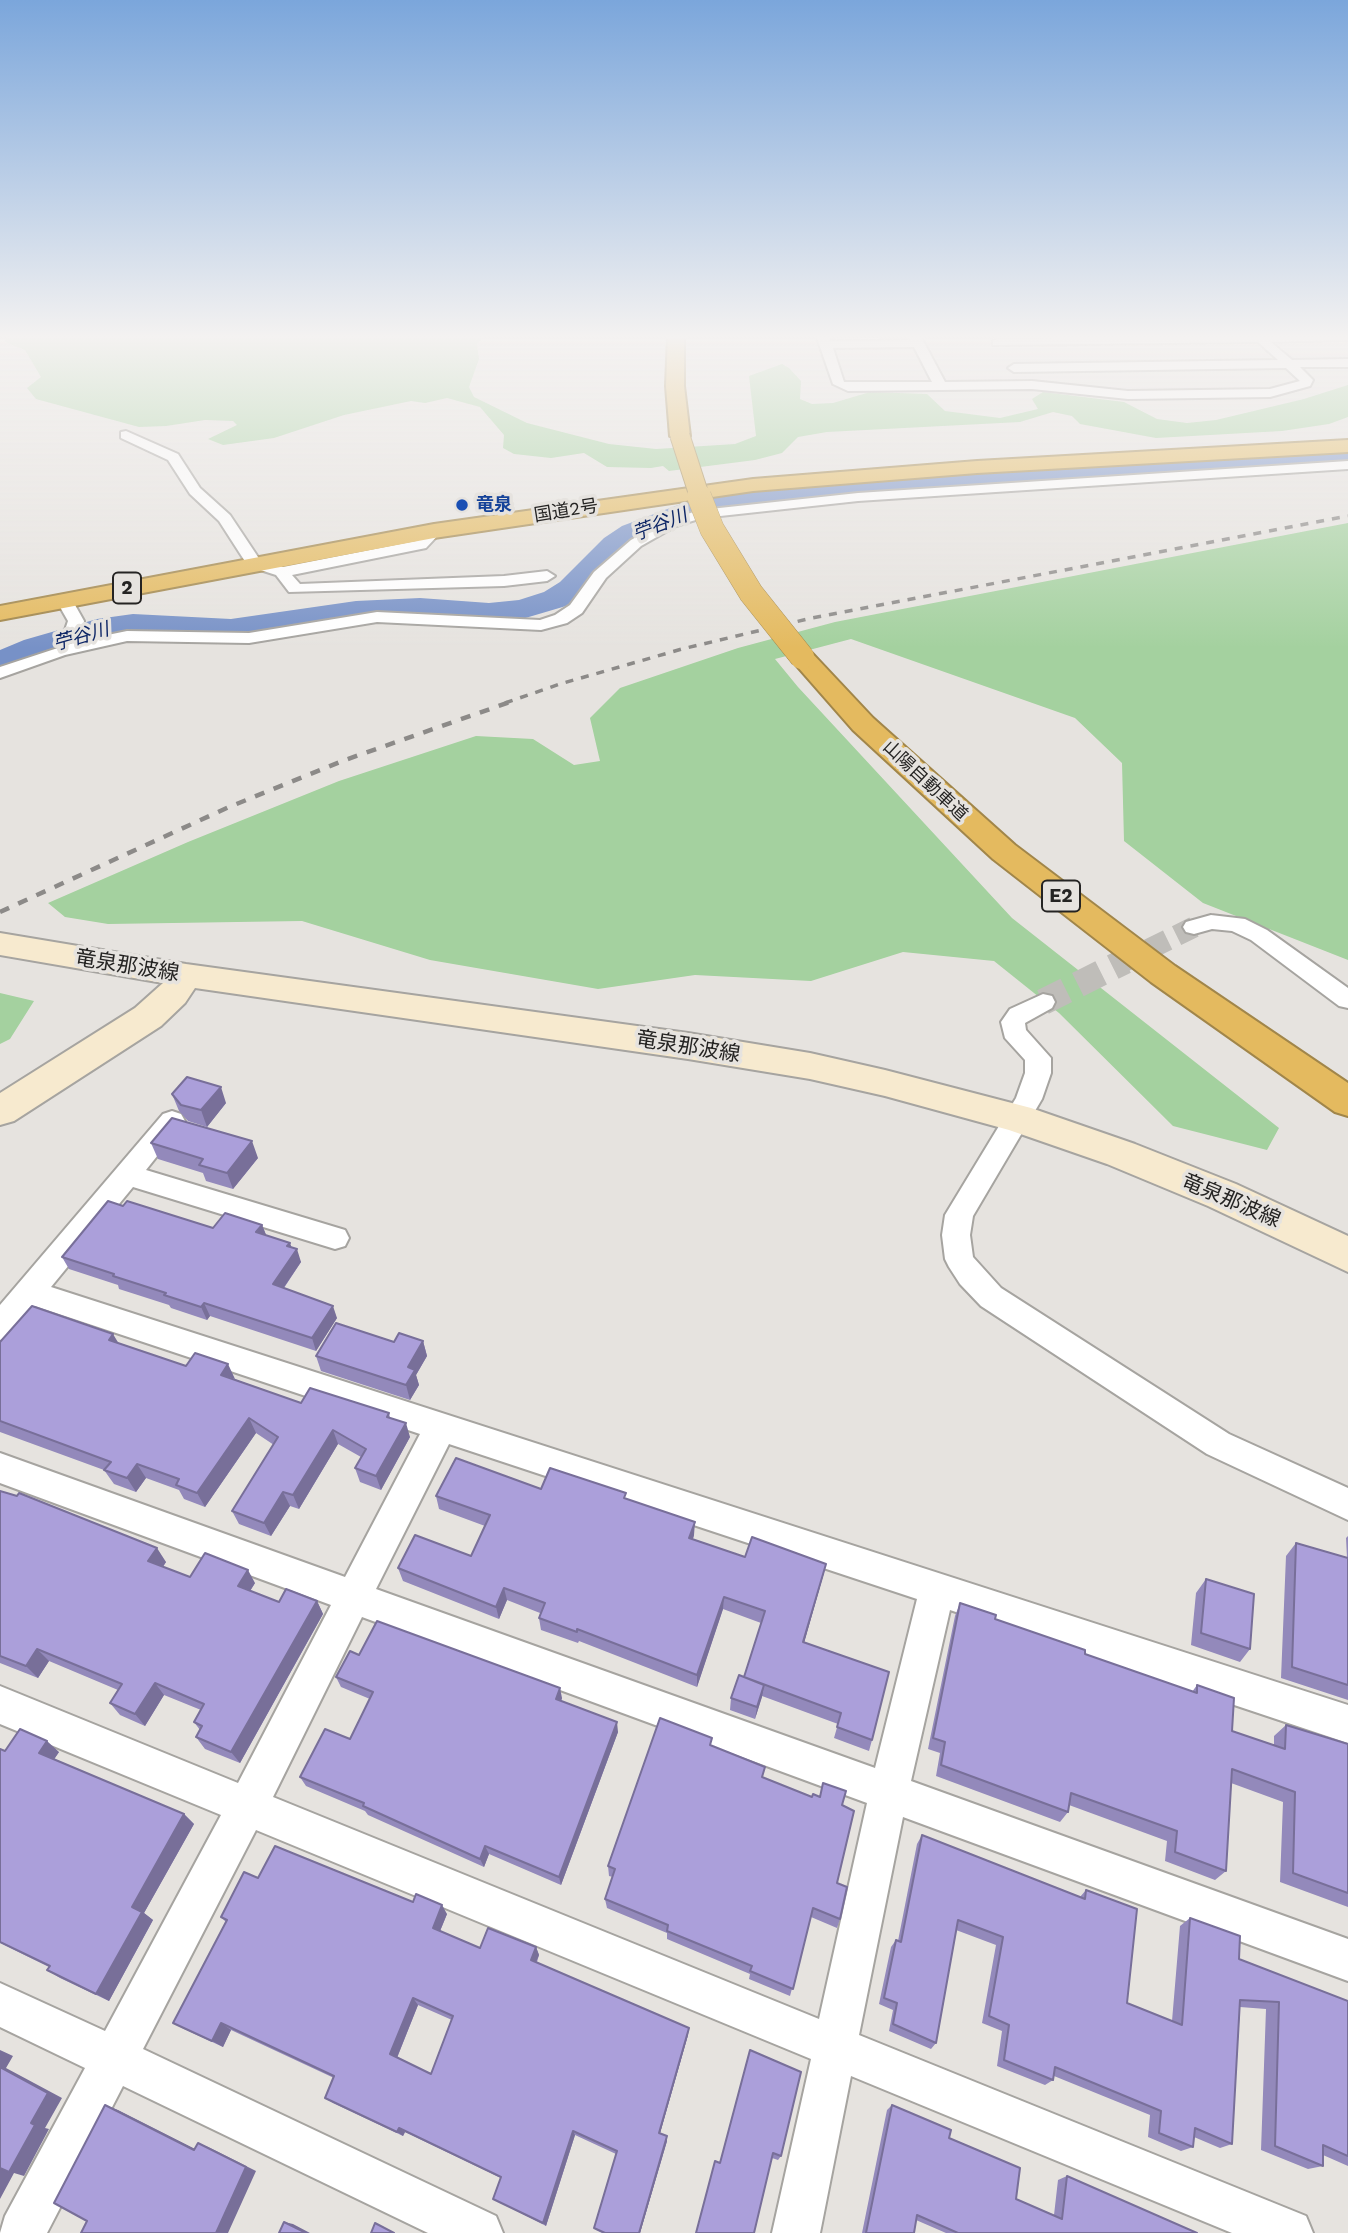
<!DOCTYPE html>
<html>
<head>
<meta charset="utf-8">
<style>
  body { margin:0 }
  canvas { display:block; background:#e6e3df }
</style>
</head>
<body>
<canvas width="1348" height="2233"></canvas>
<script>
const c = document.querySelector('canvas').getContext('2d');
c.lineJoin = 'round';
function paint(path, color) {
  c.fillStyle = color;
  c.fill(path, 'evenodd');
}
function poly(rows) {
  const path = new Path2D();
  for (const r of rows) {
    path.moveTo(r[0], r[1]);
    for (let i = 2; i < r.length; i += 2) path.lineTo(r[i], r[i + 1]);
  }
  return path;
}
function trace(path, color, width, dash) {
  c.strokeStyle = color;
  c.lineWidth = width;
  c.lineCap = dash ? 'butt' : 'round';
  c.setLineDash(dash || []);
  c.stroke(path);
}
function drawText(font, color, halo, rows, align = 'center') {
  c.font = font + ' "Work Sans","Noto Sans JP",sans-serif';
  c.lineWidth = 7;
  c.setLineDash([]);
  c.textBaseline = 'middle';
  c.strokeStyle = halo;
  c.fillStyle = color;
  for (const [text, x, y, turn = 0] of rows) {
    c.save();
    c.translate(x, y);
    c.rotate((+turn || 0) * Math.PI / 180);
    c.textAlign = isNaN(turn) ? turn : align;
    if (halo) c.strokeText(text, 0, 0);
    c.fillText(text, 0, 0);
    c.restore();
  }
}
const green = poly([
  [10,335,485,335,477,344,479,359,469,387,474,397,527,423,609,444,656,449,735,444,756,436,749,376,782,364,789,368,801,381,800,399,812,404,833,403,870,392,927,394,945,411,1000,418,1038,409,1032,399,1043,392,1124,402,1157,419,1187,423,1216,420,1304,399,1348,385,1348,417,1329,424,1282,431,1156,438,1080,424,1072,416,1053,412,1020,422,827,432,798,437,782,453,755,460,669,471,663,466,651,468,607,467,584,453,551,458,514,454,503,448,504,435,480,407,447,398,425,403,411,401,344,415,274,438,223,445,208,439,237,425,233,421,205,420,166,426,139,427,36,399,27,388,41,377,25,350,5,342,7,336],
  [1348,523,1348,960,1203,903,1124,841,1122,763,1075,718,851,639,775,659,798,687,1012,918,1279,1128,1267,1150,1173,1126,1059,1013,994,961,903,952,811,981,695,975,598,989,430,960,302,921,108,924,65,917,48,903,188,842,339,781,476,736,533,739,574,765,600,761,590,718,620,688,738,648,835,622],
  [0,993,34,1001,10,1039,0,1044]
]);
const river = poly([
  [1348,449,1348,465,863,497,713,514,642,538,626,550,582,596,566,606,522,619,489,623,420,618,356,621,231,639,133,634,101,638,0,672,0,650,24,640,97,619,133,614,231,619,356,601,420,598,489,603,519,600,544,592,560,582,604,538,622,526,678,505,713,496,863,481,1348,449]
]);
const streetTunnelFar1 = poly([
  [1121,963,1194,927]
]);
const streetTunnel = poly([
  [1043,1002,1125,961]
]);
const street = poly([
  [816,335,828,335,830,341,911,340,908,335,920,335,945,382,1032,381,1128,391,1270,389,1300,381,1286,368,1014,372,1008,368,1014,364,1278,360,1258,342,993,345,993,341,997,339,1348,335,1348,340,1271,342,1292,360,1348,359,1348,367,1300,367,1313,380,1310,386,1270,397,1128,399,1032,389,848,391,833,384,816,335],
  [914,347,932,382,844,382,833,348,914,347],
  [126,431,178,454,200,488,230,515,260,560,283,567,416,541,429,528,434,526,442,531,426,548,292,575,300,584,504,576,547,571,555,576,547,581,504,586,289,592,276,575,248,566,219,521,190,494,168,460,121,438,121,432,126,431],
  [1348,461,1348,469,858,501,702,518,676,526,641,546,606,578,582,613,567,623,541,630,377,622,249,643,127,641,65,655,0,678,0,667,73,643,65,630,68,621,56,600,64,595,70,596,84,621,83,630,88,639,127,631,249,633,377,612,540,620,555,615,570,605,594,572,631,540,666,520,701,510,858,493,1348,461],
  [1211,915,1245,919,1267,930,1348,988,1348,1008,1339,1006,1251,940,1232,931,1212,929,1194,934,1186,932,1183,927,1186,922,1211,915],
  [1043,994,1052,996,1055,1002,1052,1008,1025,1023,1026,1030,1051,1058,1051,1073,1042,1099,973,1216,970,1235,973,1257,1001,1288,1229,1434,1348,1488,1348,1520,1207,1454,981,1306,960,1284,949,1267,945,1259,942,1235,945,1215,1016,1098,1025,1073,1025,1060,1005,1038,1001,1022,1010,1009,1043,994],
  [172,1111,181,1114,185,1121,146,1170,345,1230,349,1238,345,1246,335,1249,133,1187,51,1287,1348,1705,1348,1743,950,1610,911,1781,1348,1939,1348,1981,903,1817,859,2035,1306,2216,1313,2233,1232,2233,851,2076,820,2233,772,2233,811,2059,256,1830,143,2049,496,2216,503,2233,428,2233,123,2086,47,2233,0,2233,5,2216,85,2068,0,2027,0,1983,105,2031,221,1815,0,1724,0,1686,238,1783,331,1605,0,1483,0,1453,345,1577,420,1434,35,1306,11,1336,0,1340,0,1305,163,1114,172,1111],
  [449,1444,917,1599,875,1768,376,1589,449,1444],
  [362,1617,867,1803,819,2019,273,1797,362,1617]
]);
const secondary = poly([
  [0,933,186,964,688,1033,810,1053,885,1070,1031,1108,1135,1144,1236,1184,1348,1236,1348,1272,1208,1206,1107,1164,1009,1130,885,1096,810,1079,688,1059,195,988,185,1003,161,1026,14,1121,0,1125,0,1093,135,1008,163,983,0,955,0,933]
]);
const highway = poly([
  [668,335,684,335,684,386,690,436,680,442,670,436,666,386,668,335],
  [1348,440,1348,452,977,473,753,491,434,538,0,620,0,606,434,524,753,479,977,461,1348,440],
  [802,649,811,652,873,718,1015,845,1175,966,1348,1083,1348,1116,1335,1112,1151,982,993,859,853,730,789,657,793,652,802,649]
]);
const railFar1 = poly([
  [505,703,560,684,682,649,812,618,1348,516]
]);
const rail = poly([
  [0,912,229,807,345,760,510,702]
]);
const highwayBridgeFar1 = poly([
  [680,436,700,498]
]);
const highwayBridge = poly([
  [699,496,712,529,751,593,802,657]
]);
const wall = poly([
  [172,1094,226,1103,207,1127,188,1121,179,1111],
  [151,1143,258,1158,233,1189,206,1181,203,1173,158,1159],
  [123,1206,213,1228,262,1225,266,1235,291,1248,301,1262,284,1288,337,1318,316,1351,210,1316,207,1320,171,1308,169,1305,119,1289,118,1285,69,1269,62,1257],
  [423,1341,427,1356,416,1375,419,1385,410,1400,321,1371,316,1356,394,1342],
  [0,1342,119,1343,186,1366,234,1379,301,1403,389,1413,390,1418,410,1437,381,1490,360,1482,355,1468,361,1457,338,1444,299,1509,290,1506,271,1536,239,1524,232,1511,274,1445,256,1433,205,1507,184,1499,179,1490,146,1478,136,1492,114,1484,104,1470,0,1432],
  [541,1489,626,1499,694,1535,693,1539,745,1557,826,1564,823,1576,804,1642,872,1740,869,1751,834,1738,838,1724,762,1696,755,1719,730,1710,731,1698,744,1677,761,1623,723,1609,697,1687,579,1641,578,1643,541,1630,539,1618,540,1613,507,1600,499,1619,403,1581,398,1568,471,1556,485,1526,439,1509,436,1496],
  [0,1491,166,1562,163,1567,190,1577,255,1583,250,1591,279,1602,317,1601,323,1614,240,1763,205,1749,196,1737,200,1730,194,1722,201,1710,164,1695,145,1726,120,1715,110,1703,118,1690,49,1661,38,1678,0,1663],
  [1348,1536,1348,1700,1281,1678,1286,1556,1296,1543,1347,1558,1346,1538],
  [1206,1579,1250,1649,1240,1662,1191,1645,1196,1593],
  [960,1603,995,1619,1085,1654,1192,1692,1197,1685,1232,1731,1274,1745,1274,1736,1286,1725,1348,1744,1348,1907,1280,1882,1283,1802,1231,1783,1226,1871,1215,1880,1165,1861,1167,1841,1069,1805,1068,1812,1060,1822,936,1776,940,1753,928,1749,955,1616],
  [359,1655,562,1698,561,1701,618,1732,561,1885,489,1854,484,1867,368,1815,365,1811,306,1786,300,1777,350,1739,370,1699,341,1687,336,1677],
  [712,1746,763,1778,812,1797,842,1805,837,1883,840,1919,837,1928,811,1917,790,1996,749,1979,750,1974,667,1939,667,1933,607,1908,605,1899,613,1877,609,1876,608,1866],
  [0,1749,5,1751,59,1752,54,1759,184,1814,194,1824,144,1913,153,1920,109,2001,60,1978,47,1970,49,1967,0,1943],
  [922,1835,1080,1897,1086,1890,1127,2003,1172,2021,1180,1926,1190,1918,1239,1959,1348,2001,1348,2166,1323,2155,1323,2166,1308,2169,1261,2150,1266,2009,1240,2007,1232,2144,1220,2148,1194,2137,1193,2147,1181,2151,1148,2137,1150,2115,1054,2076,1053,2080,1045,2085,997,2066,1002,2031,982,2023,996,1945,956,1930,936,2043,931,2049,889,2031,893,2010,879,2004,891,1947,896,1940,898,1941,917,1844],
  [258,1878,413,1902,447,1914,440,1931,480,1948,536,1947,539,1955,537,1962,688,2035,660,2133,667,2136,667,2141,640,2233,602,2233,596,2230,594,2228,616,2154,575,2135,546,2226,493,2199,501,2178,405,2132,403,2136,333,2103,325,2098,334,2078,231,2030,223,2047,184,2029,173,2023,226,1922,221,1917],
  [418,2005,452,2020,431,2074,397,2058],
  [750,2050,781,2156,778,2160,772,2158,720,2163],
  [892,2105,949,2138,1016,2199,1054,2215,1058,2180,1067,2176,1197,2233,946,2233,916,2220,914,2233,862,2233,887,2110]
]);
const shadedWall = poly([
  [221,1087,226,1103,207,1127,201,1110],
  [252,1141,258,1158,233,1189,227,1173],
  [262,1225,267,1237,256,1232],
  [290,1243,294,1254,297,1249,301,1262,278,1296,273,1284,287,1246],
  [204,1303,210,1316,207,1320,201,1307],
  [333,1306,337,1318,316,1351,312,1338],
  [113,1334,122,1349,109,1340],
  [423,1341,427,1356,416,1375,419,1385,410,1400,406,1385,408,1367],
  [228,1364,235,1379,221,1375],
  [249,1418,256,1433,205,1507,197,1493],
  [406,1423,410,1437,381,1490,376,1476],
  [333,1430,338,1444,299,1509,293,1495],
  [137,1464,146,1478,136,1492,127,1478],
  [283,1492,290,1506,271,1536,264,1523],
  [695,1522,694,1535,689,1551,689,1538],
  [157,1548,166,1562,157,1575,148,1561],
  [826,1564,823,1576,801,1654,803,1642],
  [248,1570,255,1583,245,1599,238,1586],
  [504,1588,507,1600,499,1619,496,1607],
  [724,1597,723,1609,697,1687,697,1675],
  [317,1601,323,1614,240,1763,231,1752],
  [37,1649,49,1661,38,1678,26,1666],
  [155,1683,164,1695,145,1726,135,1714],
  [764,1685,762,1697,755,1719,757,1707],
  [560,1688,562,1698,558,1709,556,1699],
  [617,1722,618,1732,561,1885,559,1877],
  [47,1741,59,1752,51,1764,39,1753],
  [184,1814,194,1824,144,1913,153,1920,109,2001,96,1994,132,1907],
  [485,1846,489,1854,484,1867,480,1859],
  [442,1905,447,1914,438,1936,433,1928],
  [536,1947,539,1955,534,1967,531,1960],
  [413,1998,418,2005,396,2060,390,2054],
  [221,2023,231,2030,223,2047,212,2041],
  [689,2028,688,2035,659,2137,659,2133],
  [0,2050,13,2056,6,2068,62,2098,45,2128,49,2129,24,2176,14,2173,0,2199,0,2168,31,2123,0,2067],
  [105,2105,118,2110,205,2154,194,2150],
  [399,2128,405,2132,403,2136,397,2132],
  [573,2131,575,2135,546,2226,543,2223],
  [667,2136,667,2141,640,2233,639,2233],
  [198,2143,208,2147,256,2171,228,2233,216,2233],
  [284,2222,293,2224,310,2233,306,2233]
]);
const building = poly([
  [187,1077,221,1087,201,1110,181,1105,172,1094,187,1077],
  [172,1118,252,1141,227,1173,199,1165,203,1159,151,1143,172,1118],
  [108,1201,123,1206,127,1201,213,1228,225,1213,262,1225,256,1232,290,1243,287,1246,297,1249,273,1284,333,1306,312,1338,204,1303,201,1307,164,1295,166,1293,113,1276,114,1274,62,1257,108,1201],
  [32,1306,113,1334,109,1340,186,1366,195,1353,228,1364,221,1375,301,1403,310,1388,389,1413,387,1417,406,1423,376,1476,355,1468,366,1449,333,1430,293,1495,283,1492,264,1523,232,1511,278,1437,249,1418,197,1493,176,1485,179,1479,137,1464,127,1478,104,1470,111,1462,0,1421,0,1342,32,1306],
  [336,1323,394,1342,399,1333,423,1341,408,1367,415,1370,406,1385,316,1356,336,1323],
  [456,1458,541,1489,550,1468,626,1493,624,1498,695,1522,689,1538,745,1557,752,1537,826,1564,803,1642,889,1672,872,1740,837,1727,841,1713,744,1677,765,1611,724,1597,697,1675,577,1629,577,1632,539,1618,545,1603,504,1588,496,1607,398,1568,415,1535,471,1556,490,1515,436,1496,456,1458],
  [0,1491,17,1496,19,1493,157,1548,148,1561,190,1577,205,1553,248,1570,238,1586,279,1602,286,1589,317,1601,231,1752,196,1737,202,1726,194,1722,204,1704,155,1683,135,1714,110,1703,122,1684,37,1649,26,1666,0,1656,0,1491],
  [1296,1543,1348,1558,1348,1685,1292,1667,1296,1543],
  [1206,1579,1254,1594,1250,1649,1201,1633,1206,1579],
  [960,1603,996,1615,995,1619,1085,1650,1085,1654,1197,1693,1197,1685,1234,1698,1232,1731,1285,1749,1286,1725,1348,1744,1348,1893,1293,1873,1295,1792,1232,1769,1226,1871,1175,1852,1177,1831,1071,1793,1068,1812,941,1765,945,1742,933,1738,960,1603],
  [377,1621,560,1688,556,1699,617,1722,559,1877,485,1846,480,1859,363,1806,364,1803,300,1777,325,1729,350,1739,373,1692,336,1677,350,1651,359,1655,377,1621],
  [739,1675,764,1685,757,1707,731,1698,739,1675],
  [660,1718,712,1738,710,1745,765,1767,762,1777,812,1797,813,1794,820,1797,823,1783,846,1791,842,1805,854,1811,837,1883,847,1887,840,1919,813,1908,793,1989,750,1971,752,1966,667,1931,668,1925,605,1899,615,1869,608,1866,660,1718],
  [20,1729,47,1741,39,1753,184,1814,132,1907,142,1912,96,1994,47,1970,50,1966,0,1942,0,1749,5,1751,20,1729],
  [922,1835,1085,1899,1086,1890,1137,1909,1127,2003,1182,2025,1190,1918,1240,1936,1239,1959,1348,2001,1348,2156,1323,2145,1323,2166,1275,2146,1279,2002,1240,2000,1232,2144,1195,2128,1193,2147,1159,2133,1161,2111,1055,2067,1053,2080,1004,2060,1009,2025,989,2016,1003,1937,958,1920,936,2043,893,2024,897,2003,884,1998,896,1940,901,1942,922,1835],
  [275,1846,413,1902,416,1894,442,1905,433,1928,480,1948,488,1928,536,1947,531,1960,689,2028,659,2133,667,2136,639,2233,605,2233,594,2228,617,2151,573,2131,543,2223,493,2199,501,2177,399,2128,397,2132,325,2098,334,2076,221,2023,212,2041,173,2023,227,1920,221,1917,244,1872,258,1878,275,1846],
  [413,1998,453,2016,431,2074,390,2054,413,1998],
  [750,2050,801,2072,781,2156,773,2153,754,2233,696,2233,715,2161,720,2163,750,2050],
  [0,2067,48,2093,31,2123,35,2125,9,2172,0,2168,0,2067],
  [105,2105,194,2150,198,2143,246,2167,216,2233,81,2233,87,2221,54,2203,105,2105],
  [892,2105,951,2130,949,2138,1020,2168,1016,2199,1062,2219,1067,2176,1197,2233,958,2233,917,2215,914,2233,866,2233,892,2105],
  [284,2222,306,2233,279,2233,284,2222],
  [375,2223,394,2233,371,2233,375,2223]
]);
const markers = [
  [462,505,7,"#1a4fb4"]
];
const farTransitnames = [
  ["竜泉",476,505]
];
const farStreetnames = [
  ["国道2号",566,511,-9],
  ["山陽自動車道",925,781,43]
];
const farWaternames = [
  ["苧谷川",660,525,-21],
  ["苧谷川",81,637,-16]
];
const shields = [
  [127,588,28],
  [1061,896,38]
];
const shieldNames = [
  ["2",127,588],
  ["E2",1061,896]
];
const streetNames = [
  ["竜泉那波線",127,966,9],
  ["竜泉那波線",688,1047,9],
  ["竜泉那波線",1231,1201,23]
];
paint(green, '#a4d19f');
paint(river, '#7791c7');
trace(streetTunnelFar1, '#bfbdb9', 21, [21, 10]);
trace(streetTunnel, '#bfbdb9', 26, [26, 13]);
trace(street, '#a6a4a0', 4);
trace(secondary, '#a6a4a0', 4);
trace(highway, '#a1864a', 4);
paint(street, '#fff');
paint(secondary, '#f7eacf');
paint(highway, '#e4ba5f');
trace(railFar1, '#8c8a88', 3.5, [8, 8]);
trace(rail, '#8c8a88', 4.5, [10, 10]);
trace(highwayBridgeFar1, '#a1864a', 21, []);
trace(highwayBridge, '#a1864a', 25, []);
trace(highwayBridgeFar1, '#e4ba5f', 19);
trace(highwayBridge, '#e4ba5f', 24);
paint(wall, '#9389bb');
paint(shadedWall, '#786f99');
paint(building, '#ab9fda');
trace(building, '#786f99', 2);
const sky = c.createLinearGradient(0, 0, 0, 648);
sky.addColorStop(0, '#7ba6db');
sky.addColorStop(0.52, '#f4f2f1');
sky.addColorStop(1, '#f4f2f100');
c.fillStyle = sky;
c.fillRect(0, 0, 1348, 648);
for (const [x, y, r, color] of markers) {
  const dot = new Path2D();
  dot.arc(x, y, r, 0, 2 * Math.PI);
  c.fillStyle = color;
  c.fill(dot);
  trace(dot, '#e6e3df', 2.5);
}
drawText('bold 18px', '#164399', '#e6e3df', farTransitnames, 'left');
drawText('18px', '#252423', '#e6e3df', farStreetnames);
drawText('italic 19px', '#0e2666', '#e6e3df', farWaternames);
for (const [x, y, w] of shields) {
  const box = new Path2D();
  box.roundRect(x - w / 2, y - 15.5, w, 31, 5);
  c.fillStyle = '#e6e3df';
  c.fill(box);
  trace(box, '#252423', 2);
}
drawText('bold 19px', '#252423', null, shieldNames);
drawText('21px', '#252423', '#e6e3df', streetNames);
</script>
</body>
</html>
